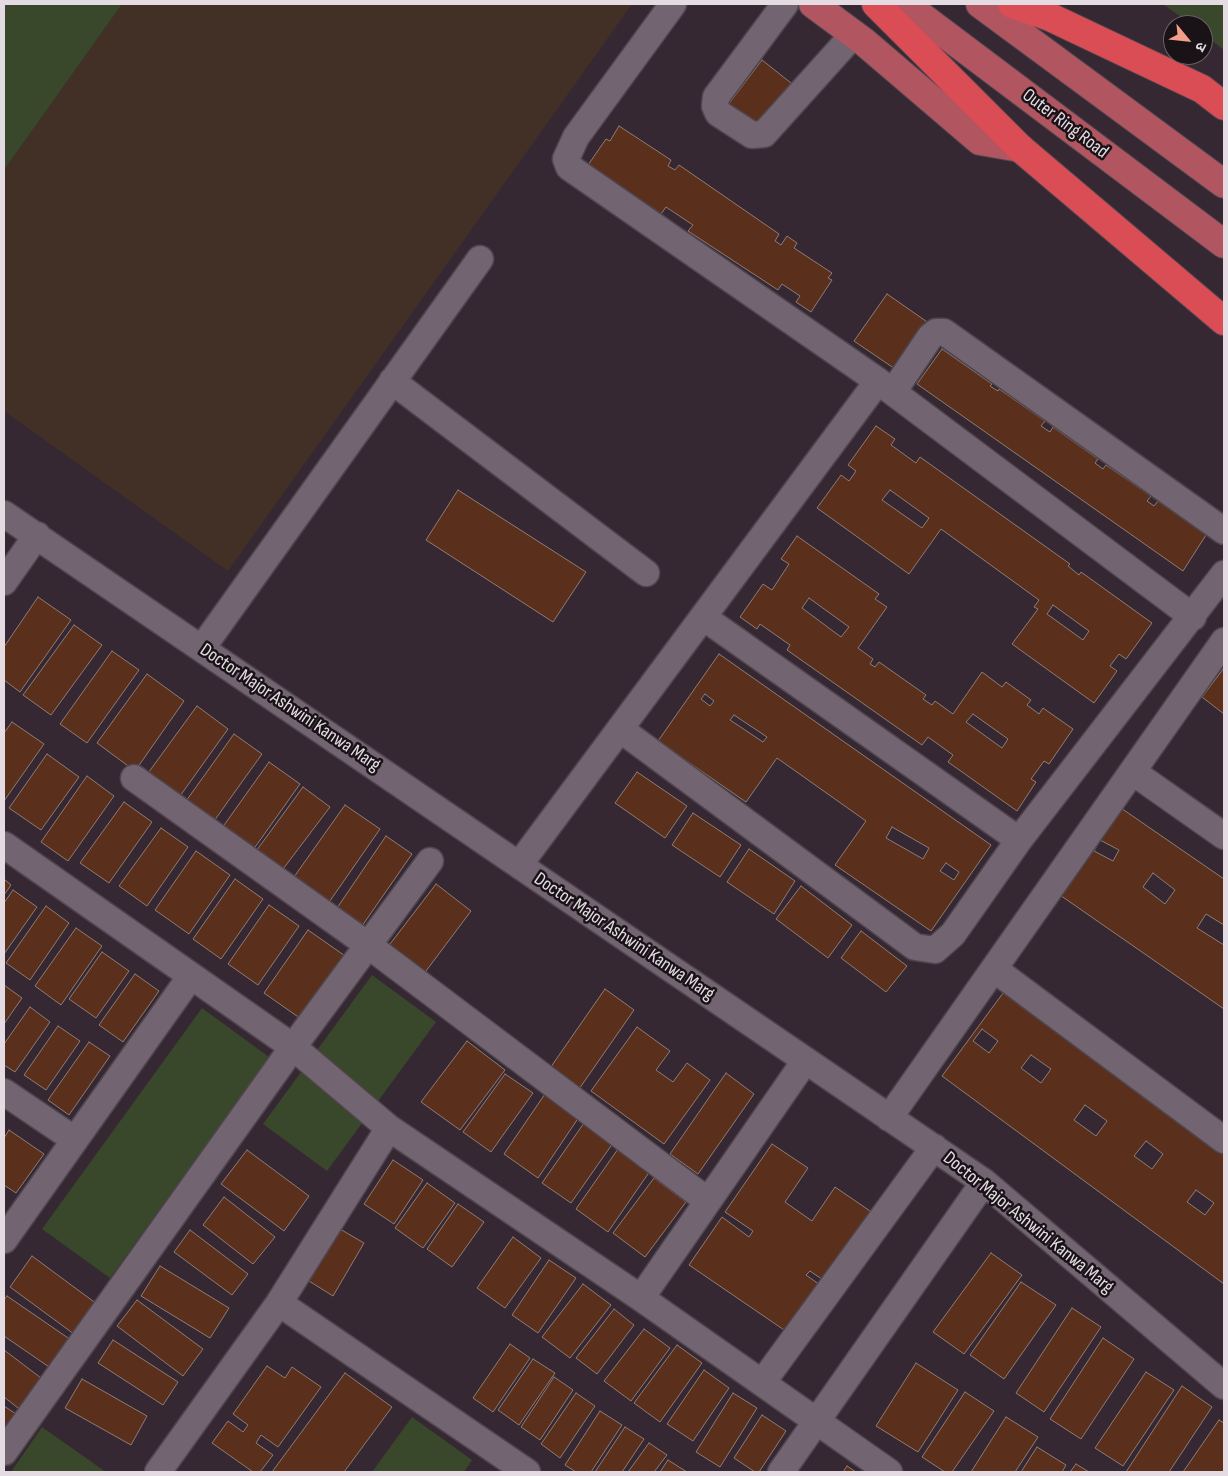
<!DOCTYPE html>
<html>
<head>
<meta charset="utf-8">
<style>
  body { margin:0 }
  #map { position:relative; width:1228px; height:1476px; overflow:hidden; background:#352833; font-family:"Sofia Sans Condensed","Noto Sans Devanagari",sans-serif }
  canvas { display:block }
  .frame { position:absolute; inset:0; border:5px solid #e5dce3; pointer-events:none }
  .north { position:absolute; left:1163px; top:15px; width:50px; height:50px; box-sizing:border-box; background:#191318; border:1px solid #6b6369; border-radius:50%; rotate:118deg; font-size:14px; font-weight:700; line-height:20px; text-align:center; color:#e5dce3 }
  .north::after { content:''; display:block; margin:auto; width:18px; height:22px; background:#f49e8a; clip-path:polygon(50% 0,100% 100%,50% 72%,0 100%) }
</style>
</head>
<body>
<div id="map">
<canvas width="1228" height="1476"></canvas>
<div class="frame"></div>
<div class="north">उ</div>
</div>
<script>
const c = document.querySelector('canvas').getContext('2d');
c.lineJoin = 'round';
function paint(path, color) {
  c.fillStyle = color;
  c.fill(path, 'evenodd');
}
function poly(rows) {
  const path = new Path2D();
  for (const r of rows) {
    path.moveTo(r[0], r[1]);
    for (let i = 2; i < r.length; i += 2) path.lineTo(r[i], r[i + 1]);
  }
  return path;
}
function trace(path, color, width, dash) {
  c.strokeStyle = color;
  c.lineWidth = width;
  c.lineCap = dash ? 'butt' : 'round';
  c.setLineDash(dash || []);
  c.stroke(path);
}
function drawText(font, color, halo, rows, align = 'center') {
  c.font = font + ' "Sofia Sans Condensed",sans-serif';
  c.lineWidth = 5;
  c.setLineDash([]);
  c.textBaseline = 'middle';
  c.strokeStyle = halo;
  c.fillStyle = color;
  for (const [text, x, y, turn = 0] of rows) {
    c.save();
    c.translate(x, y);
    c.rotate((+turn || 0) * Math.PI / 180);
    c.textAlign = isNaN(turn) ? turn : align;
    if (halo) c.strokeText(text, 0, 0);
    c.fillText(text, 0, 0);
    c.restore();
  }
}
const industrial = poly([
  [122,4,632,4,228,571,4,411,4,170]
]);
const green = poly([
  [4,4,122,4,4,170],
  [1163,4,1224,4,1224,50,1203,34,1203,25,1192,25],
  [372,975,436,1022,327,1171,263,1124],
  [202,1008,269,1057,110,1278,42,1229],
  [412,1417,472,1460,464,1472,372,1472],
  [42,1427,106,1472,11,1472]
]);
const building = poly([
  [762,60,791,83,756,130,725,109,762,60],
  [619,126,671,160,668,166,675,170,679,165,779,234,775,241,781,245,787,236,797,243,794,248,832,273,828,278,832,280,811,312,796,302,800,296,782,284,778,290,688,231,693,225,666,207,661,214,588,165,606,139,610,141,619,126],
  [887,294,933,326,901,373,854,341,887,294],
  [942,349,992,384,990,386,998,391,999,389,1045,421,1041,426,1050,432,1053,427,1098,459,1095,463,1103,469,1106,465,1151,496,1147,501,1154,506,1158,501,1206,535,1183,571,917,384,942,349],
  [876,426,895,439,891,445,916,463,920,457,1070,564,1068,566,1079,575,1081,572,1152,623,1126,659,1119,654,1110,666,1117,671,1094,703,1012,644,1038,609,1034,607,1039,600,941,529,909,574,817,508,841,475,849,481,856,471,848,465,876,426],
  [890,490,929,518,922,528,882,500,890,490],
  [1053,605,1089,631,1083,640,1047,614,1053,605],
  [458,490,586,572,553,622,426,540,458,490],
  [797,536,879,594,875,599,887,607,858,648,873,659,870,664,875,667,879,662,926,695,923,699,932,705,935,701,953,714,982,672,1002,687,1006,682,1031,700,1027,705,1039,714,1043,708,1073,729,1049,764,1044,761,1031,779,1036,782,1017,811,948,762,953,755,928,737,922,745,787,650,790,645,760,624,757,629,740,617,763,584,772,590,789,564,781,559,797,536],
  [809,598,849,627,841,637,802,608,809,598],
  [973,714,1008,739,1002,748,966,722,973,714],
  [38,597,71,620,20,692,4,680,4,647,38,597],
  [74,625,102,645,51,715,23,695,74,625],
  [112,651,139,670,87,743,60,724,112,651],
  [719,654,991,845,931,931,835,865,866,821,777,758,746,802,658,741,719,654],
  [705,694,714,701,710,706,701,699,705,694],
  [734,715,767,737,763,742,730,720,734,715],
  [892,827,929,848,923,859,886,838,892,827],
  [946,863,959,872,954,880,940,871,946,863],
  [1224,668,1224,714,1202,697,1224,668],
  [147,674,184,701,135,771,97,743,147,674],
  [197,706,228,729,175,803,143,780,197,706],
  [12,722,44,744,4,801,4,733,12,722],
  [234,734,262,754,209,828,181,808,234,734],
  [47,754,79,777,41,830,9,808,47,754],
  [269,762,300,784,248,857,217,835,269,762],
  [637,772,687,806,665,838,615,803,637,772],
  [87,776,114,796,68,861,41,842,87,776],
  [303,787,330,807,277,877,251,858,303,787],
  [124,802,152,822,109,883,80,863,124,802],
  [345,805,380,829,325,908,289,884,345,805],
  [1118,806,1224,879,1224,925,1206,914,1197,928,1224,945,1224,1009,1057,893,1118,806],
  [1100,840,1119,850,1113,861,1094,851,1100,840],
  [1153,873,1175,890,1165,904,1143,887,1153,873],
  [693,813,741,845,720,877,672,845,693,813],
  [161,828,188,847,147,906,119,886,161,828],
  [386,836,412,854,362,926,337,908,386,836],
  [749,849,795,881,774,914,727,882,749,849],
  [196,851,230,875,189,934,155,910,196,851],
  [4,879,11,885,4,895,4,879],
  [235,879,263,899,221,959,193,939,235,879],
  [436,884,471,911,423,975,387,948,436,884],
  [801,886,852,925,828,958,776,919,801,886],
  [13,890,37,907,4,954,4,903,13,890],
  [269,905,299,926,258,985,228,964,269,905],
  [46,906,69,923,30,980,6,963,46,906],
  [76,928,102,946,61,1005,35,986,76,928],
  [308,930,348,958,304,1021,264,993,308,930],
  [861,931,907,966,886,992,841,958,861,931],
  [102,952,129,971,96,1018,69,999,102,952],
  [135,974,159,991,123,1042,99,1025,135,974],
  [4,985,22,998,4,1024,4,985],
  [605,989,634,1010,577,1092,548,1071,605,989],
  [1006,989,1224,1150,1224,1284,942,1076,1006,989],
  [982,1029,998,1041,989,1053,973,1041,982,1029],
  [1031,1055,1051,1069,1041,1083,1021,1068,1031,1055],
  [1085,1105,1107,1121,1096,1136,1074,1120,1085,1105],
  [1146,1141,1163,1154,1152,1169,1134,1156,1146,1141],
  [1196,1190,1214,1203,1205,1215,1187,1202,1196,1190],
  [30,1007,50,1022,15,1072,4,1065,4,1044,30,1007],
  [58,1026,80,1041,46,1090,24,1075,58,1026],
  [637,1027,670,1051,656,1070,673,1082,687,1063,710,1080,664,1144,591,1091,637,1027],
  [467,1041,505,1070,460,1130,421,1102,467,1041],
  [89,1042,110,1056,69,1115,48,1100,89,1042],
  [726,1073,754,1094,698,1174,670,1154,726,1073],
  [505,1074,533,1093,491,1152,463,1132,505,1074],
  [547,1091,581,1114,538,1178,504,1154,547,1091],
  [584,1123,613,1143,571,1203,542,1183,584,1123],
  [9,1130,44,1154,16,1193,4,1185,4,1138,9,1130],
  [772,1144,808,1168,785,1202,812,1221,835,1187,873,1213,826,1282,810,1271,806,1275,823,1287,790,1334,689,1265,722,1217,749,1237,753,1231,725,1212,772,1144],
  [618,1149,650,1171,608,1232,576,1209,618,1149],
  [247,1150,309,1196,284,1231,221,1184,247,1150],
  [393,1160,423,1180,394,1224,364,1204,393,1160],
  [654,1178,686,1202,645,1257,613,1233,654,1178],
  [427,1183,455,1203,423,1248,395,1228,427,1183],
  [224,1197,275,1237,253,1264,203,1225,224,1197],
  [458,1204,484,1222,452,1267,427,1249,458,1204],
  [340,1229,364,1243,333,1296,309,1281,340,1229],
  [190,1230,248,1274,232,1295,174,1252,190,1230],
  [513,1237,541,1258,505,1308,477,1288,513,1237],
  [991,1253,1022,1275,964,1354,933,1332,991,1253],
  [32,1256,101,1307,78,1337,10,1287,32,1256],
  [549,1260,576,1278,538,1333,512,1315,549,1260],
  [160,1266,229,1308,210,1338,141,1296,160,1266],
  [1021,1282,1056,1305,1004,1379,970,1355,1021,1282],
  [583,1284,611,1305,570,1358,542,1337,583,1284],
  [7,1296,71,1340,52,1369,4,1336,4,1300,7,1296],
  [137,1300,203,1349,183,1376,117,1326,137,1300],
  [1072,1308,1101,1327,1044,1412,1016,1393,1072,1308],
  [614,1309,634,1325,597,1374,576,1358,614,1309],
  [644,1329,670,1348,631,1401,604,1381,644,1329],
  [1103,1338,1134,1359,1081,1439,1050,1419,1103,1338],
  [113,1340,178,1382,163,1405,98,1363,113,1340],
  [510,1344,530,1358,493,1412,473,1398,510,1344],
  [677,1345,702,1363,660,1422,634,1403,677,1345],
  [4,1350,45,1381,22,1411,4,1397,4,1350],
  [533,1359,555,1373,519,1425,498,1410,533,1359],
  [916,1363,958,1390,918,1452,876,1426,916,1363],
  [267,1366,285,1378,292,1367,321,1387,278,1447,261,1435,256,1443,273,1455,260,1472,253,1472,212,1443,228,1421,243,1432,248,1425,233,1414,267,1366],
  [704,1370,729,1388,693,1441,667,1424,704,1370],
  [1146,1372,1174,1390,1123,1466,1095,1448,1146,1372],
  [345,1373,392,1407,344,1472,272,1472,345,1373],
  [554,1377,573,1390,540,1440,521,1427,554,1377],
  [82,1379,147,1416,131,1445,65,1408,82,1379],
  [1182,1386,1212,1407,1169,1472,1126,1472,1182,1386],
  [965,1392,994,1411,952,1472,945,1472,922,1457,965,1392],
  [576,1393,595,1406,560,1458,541,1444,576,1393],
  [733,1393,757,1408,720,1467,696,1452,733,1393],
  [4,1406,19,1416,4,1438,4,1406],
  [600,1411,622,1425,591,1472,576,1472,565,1465,600,1411],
  [762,1415,786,1431,759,1472,755,1472,734,1458,762,1415],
  [1006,1417,1038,1437,1015,1472,971,1472,1006,1417],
  [1219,1420,1224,1423,1224,1472,1183,1472,1219,1420],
  [625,1427,644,1439,622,1472,595,1472,625,1427],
  [649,1443,667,1455,654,1472,628,1472,649,1443],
  [1037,1447,1066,1465,1062,1472,1021,1472,1037,1447],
  [668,1460,687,1472,660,1472,668,1460],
  [1076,1464,1089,1472,1070,1472,1076,1464],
  [847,1466,856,1472,843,1472,847,1466]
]);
const minor = poly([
  [673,4,576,137,566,159,569,167,878,381,1193,617],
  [785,4,716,97,715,106,718,113,752,135,764,134,854,34],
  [392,381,646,573],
  [893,392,930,337,936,332,944,332,1224,531],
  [4,514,984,1182,1224,1386],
  [4,582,37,535],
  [703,617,1019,840],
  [202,648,480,259],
  [620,729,915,947,935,950,953,934,1019,840,1224,574],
  [1133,772,1224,836],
  [134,778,368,945,708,1201],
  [4,845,293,1047,389,1128,641,1298,889,1472],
  [519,865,878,381],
  [994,969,1224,1140],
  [4,1092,75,1140],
  [889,1118,1224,641],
  [4,1240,191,976],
  [641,1298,805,1061],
  [279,1303,527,1472],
  [762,1383,934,1147],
  [4,1452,293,1047,430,861],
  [158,1472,279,1303,389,1128],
  [781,1472,984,1182]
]);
const major = poly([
  [813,4,863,41,980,141,1020,148],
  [905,4,1224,244],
  [980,4,1224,184]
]);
const highway = poly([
  [876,4,1020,148,1224,321],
  [1012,4,1050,17,1202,89,1224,106]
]);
const streetNames = [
  ["Outer Ring Road",1065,124,37],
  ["Doctor Major Ashwini Kanwa Marg",290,708,34],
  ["Doctor Major Ashwini Kanwa Marg",624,937,34],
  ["Doctor Major Ashwini Kanwa Marg",1028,1223,39]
];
paint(industrial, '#423027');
paint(green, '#39472b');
paint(building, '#5a301d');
trace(building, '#8f7c74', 1);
trace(minor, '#50464f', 29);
trace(major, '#50464f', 30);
trace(highway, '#50464f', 30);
trace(minor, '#736471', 26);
trace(major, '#b15660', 28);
trace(highway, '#da4d55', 28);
drawText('19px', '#e5dce3', '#191318', streetNames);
</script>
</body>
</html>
